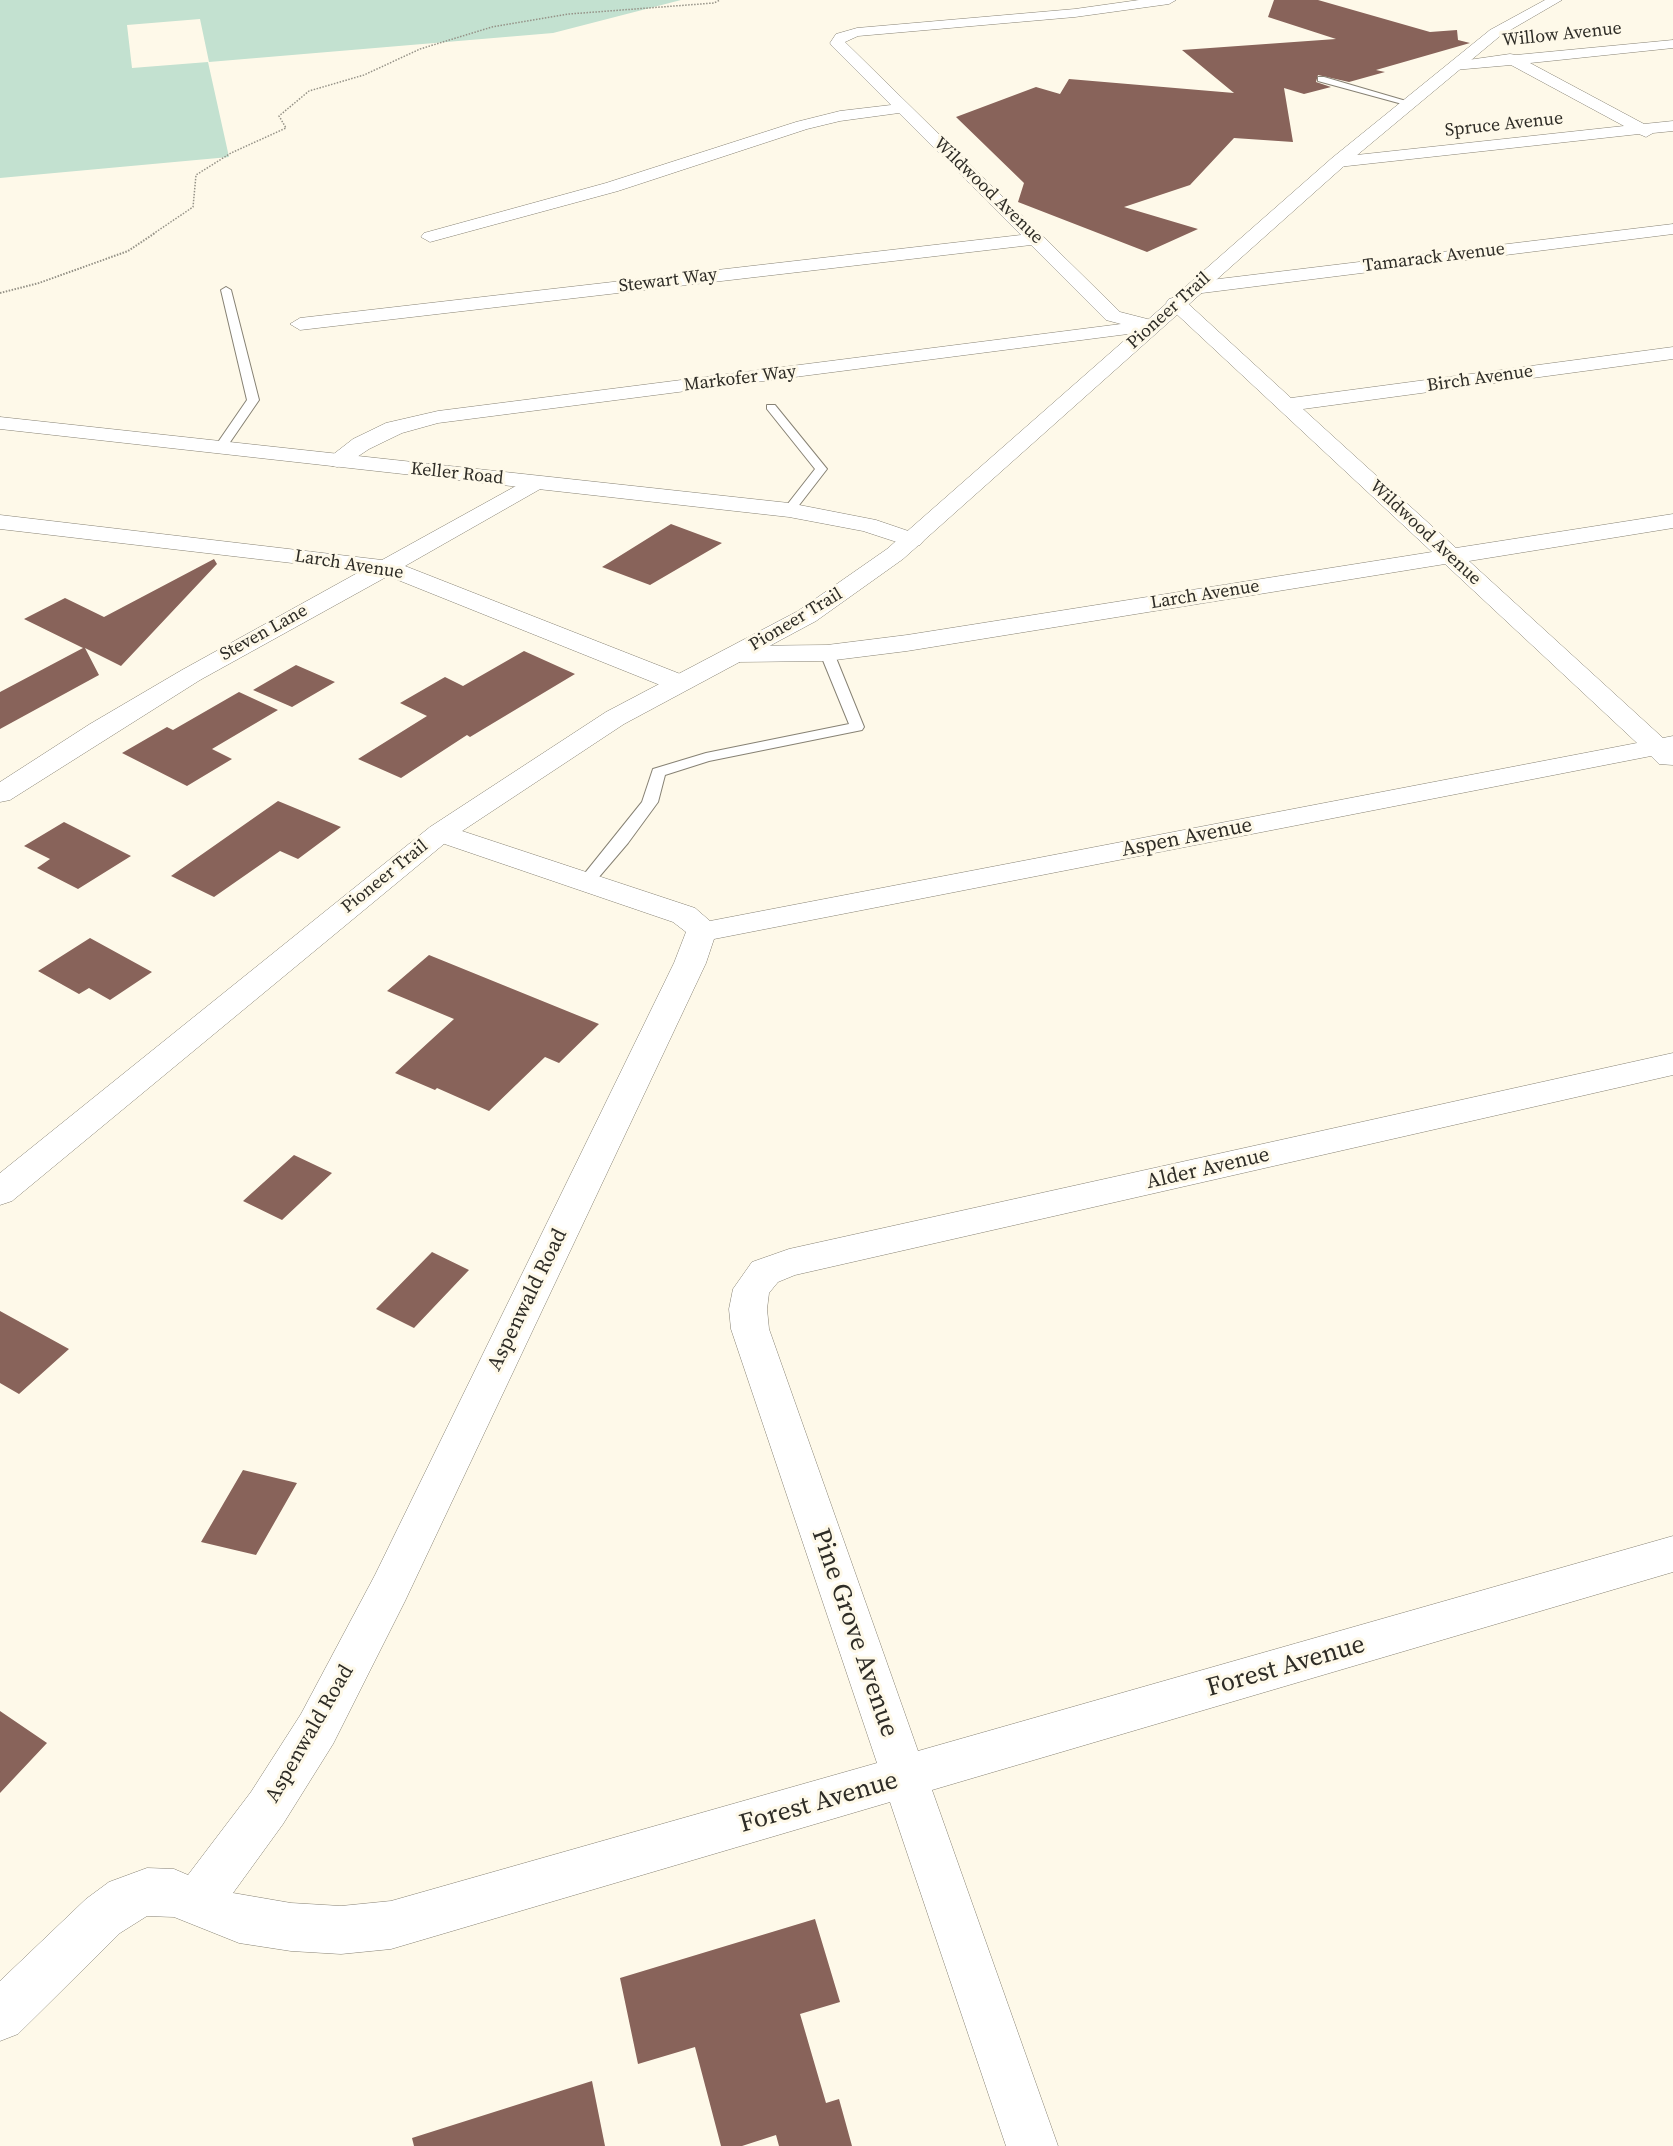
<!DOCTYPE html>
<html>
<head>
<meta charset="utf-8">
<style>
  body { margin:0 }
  canvas { display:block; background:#fef9e9 }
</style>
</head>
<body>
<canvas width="1673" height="2146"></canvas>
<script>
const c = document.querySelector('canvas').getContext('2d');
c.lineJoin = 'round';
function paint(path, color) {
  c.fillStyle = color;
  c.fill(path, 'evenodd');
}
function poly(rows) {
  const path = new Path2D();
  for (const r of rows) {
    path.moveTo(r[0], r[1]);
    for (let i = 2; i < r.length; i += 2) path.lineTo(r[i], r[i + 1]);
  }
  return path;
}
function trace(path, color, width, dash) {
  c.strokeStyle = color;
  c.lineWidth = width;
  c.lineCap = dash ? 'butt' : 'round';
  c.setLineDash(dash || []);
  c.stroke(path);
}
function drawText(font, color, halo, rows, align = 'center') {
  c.font = font + ' "Source Serif 4",serif';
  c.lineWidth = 6;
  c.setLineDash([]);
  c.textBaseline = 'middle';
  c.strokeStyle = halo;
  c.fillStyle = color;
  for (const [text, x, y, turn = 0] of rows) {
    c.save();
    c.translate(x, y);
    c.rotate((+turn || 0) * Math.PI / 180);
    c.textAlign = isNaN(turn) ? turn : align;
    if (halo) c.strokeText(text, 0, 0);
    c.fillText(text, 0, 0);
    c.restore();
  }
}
const green = poly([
  [0,0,681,0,553,33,209,62,200,19,127,25,132,68,208,62,229,157,0,178]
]);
const building = poly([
  [1274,0,1318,0,1430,32,1457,30,1458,40,1470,43,1376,70,1385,72,1349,82,1318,75,1316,82,1331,87,1304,94,1284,88,1293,142,1234,138,1190,185,1124,207,1198,229,1147,252,1018,202,1024,183,956,117,1036,87,1060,94,1069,79,1234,93,1182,50,1336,39,1268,17],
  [671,524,722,543,650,585,602,567],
  [214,559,217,564,121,666,85,648,99,675,0,729,0,692,83,648,24,619,65,598,104,617],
  [524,651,575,674,470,737,467,735,401,778,358,759,427,716,400,703,445,677,463,686],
  [296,665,335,682,292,707,253,690],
  [239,692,278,710,212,749,232,759,187,786,122,753,167,727,173,730],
  [278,801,341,827,298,859,280,851,214,897,171,876],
  [64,822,131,856,78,889,37,868,50,859,24,846],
  [90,938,152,972,110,1000,89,988,79,994,38,971],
  [429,955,599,1024,559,1063,545,1057,489,1111,437,1088,435,1090,395,1073,454,1019,387,991],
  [294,1155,332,1173,282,1220,243,1201],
  [432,1252,469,1270,414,1328,376,1309],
  [0,1311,69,1349,19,1394,0,1383],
  [243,1470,297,1483,256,1555,201,1542],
  [0,1711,47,1743,0,1793],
  [815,1919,840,2002,800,2014,826,2103,839,2099,852,2146,779,2146,776,2135,742,2146,721,2146,695,2047,638,2064,620,1978],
  [592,2081,605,2146,414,2146,412,2138]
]);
const pathFar1 = poly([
  [153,234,193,207,196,175,231,153,286,128,279,116,309,91,364,75,420,49,492,27,569,14,714,3,720,0]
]);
const path = poly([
  [0,293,39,283,128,251,155,233]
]);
const service = poly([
  [1318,77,1324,77,1413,103,1406,105,1318,81,1318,77],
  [226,287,231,290,259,400,224,451,220,452,214,448,247,400,221,290,226,287],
  [767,405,775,405,827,469,793,513,789,514,783,510,815,469,767,409,767,405],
  [827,649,834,653,864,727,862,730,709,761,665,775,658,802,628,843,593,884,581,884,579,881,581,878,642,802,653,769,706,753,849,724,820,653,827,649]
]);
const minor = poly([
  [1139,0,1176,0,1169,4,1075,17,858,36,845,42,1120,312,1159,322,1162,326,1159,330,438,423,402,433,369,449,345,465,337,467,329,465,326,460,353,439,386,423,438,411,1121,324,1106,320,1031,245,300,330,290,324,300,318,1021,235,899,113,840,121,807,129,618,191,430,242,421,237,424,233,606,183,796,122,840,111,891,105,832,46,830,43,836,34,857,28,1075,9,1139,0],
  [1673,40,1673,48,1530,63,1644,124,1673,121,1673,131,1653,133,1646,137,1639,134,1338,167,1330,162,1338,157,1624,126,1511,65,1454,70,1447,66,1454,62,1510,54,1516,55,1673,40],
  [1176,297,1183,299,1291,398,1673,347,1673,359,1303,409,1456,548,1673,514,1673,528,1469,561,1663,738,1673,736,1673,765,1659,764,1651,756,714,939,706,963,405,1601,333,1744,283,1824,233,1893,291,1903,341,1906,391,1901,877,1763,731,1329,729,1309,733,1289,752,1262,789,1249,1673,1053,1673,1075,795,1275,778,1282,769,1293,767,1309,769,1329,918,1751,1673,1536,1673,1572,932,1790,1058,2146,1006,2146,890,1802,391,1949,341,1954,291,1951,239,1943,174,1917,147,1916,120,1933,18,2034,0,2041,0,1981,86,1899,109,1882,147,1868,174,1869,188,1875,251,1792,301,1714,375,1575,674,963,686,932,673,922,430,839,426,833,430,827,440,824,450,827,695,908,710,921,1637,743,1445,564,907,651,827,661,736,662,727,659,723,654,727,649,736,646,827,645,907,635,1432,552,1169,307,1166,303,1169,299,1176,297],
  [534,476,542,478,545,483,542,488,405,566,688,677,692,683,688,689,679,691,670,689,388,576,200,680,10,800,0,802,0,782,90,724,182,670,361,571,0,529,0,515,382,560,534,476]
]);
const tertiary = poly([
  [1673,224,1673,234,1194,294,1185,288,1194,282,1673,224],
  [0,417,789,503,876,520,920,535,924,540,920,545,912,547,863,531,789,517,0,429,0,417]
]);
const secondary = poly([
  [1545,0,1562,0,1500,36,1344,166,903,559,816,621,624,724,450,839,12,1201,0,1205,0,1173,430,827,606,712,798,611,887,549,1332,158,1490,30,1545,0]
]);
const farStreetnames = [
  ["Willow Avenue",1562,35,-6],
  ["Spruce Avenue",1504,125,-6],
  ["Wildwood Avenue",988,191,44],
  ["Tamarack Avenue",1434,258,-7],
  ["Stewart Way",668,281,-7],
  ["Pioneer Trail",1169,311,-42],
  ["Markofer Way",740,379,-7],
  ["Birch Avenue",1480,379,-8],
  ["Keller Road",457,474,6],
  ["Wildwood Avenue",1425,533,43],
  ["Larch Avenue",349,565,9],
  ["Larch Avenue",1205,595,-9],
  ["Pioneer Trail",796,620,-31],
  ["Steven Lane",264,633,-29],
  ["Pioneer Trail",385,877,-39]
];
const streetNames = [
  ["Aspen Avenue",1187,838,-11],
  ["Alder Avenue",1208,1169,-13],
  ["Aspenwald Road",528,1300,-64],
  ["Aspenwald Road",310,1734,-60]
];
const nearStreetnames = [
  ["Pine Grove Avenue",854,1633,71],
  ["Forest Avenue",1286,1667,-16],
  ["Forest Avenue",819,1803,-16]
];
paint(green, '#c3e1d0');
paint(building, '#88635a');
trace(service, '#878274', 2);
trace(minor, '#878274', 1);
trace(tertiary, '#878274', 1);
trace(secondary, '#878274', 1);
trace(pathFar1, '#959287', 1.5, [1.5, 1.5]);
trace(path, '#959287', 2, [1.5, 1.5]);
paint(service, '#fff');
paint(minor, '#fff');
paint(tertiary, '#fff');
paint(secondary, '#fff');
drawText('18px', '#2e2c26', '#fef9e9', farStreetnames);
drawText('21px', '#2e2c26', '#fef9e9', streetNames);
drawText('26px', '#2e2c26', '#fef9e9', nearStreetnames);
</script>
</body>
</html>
